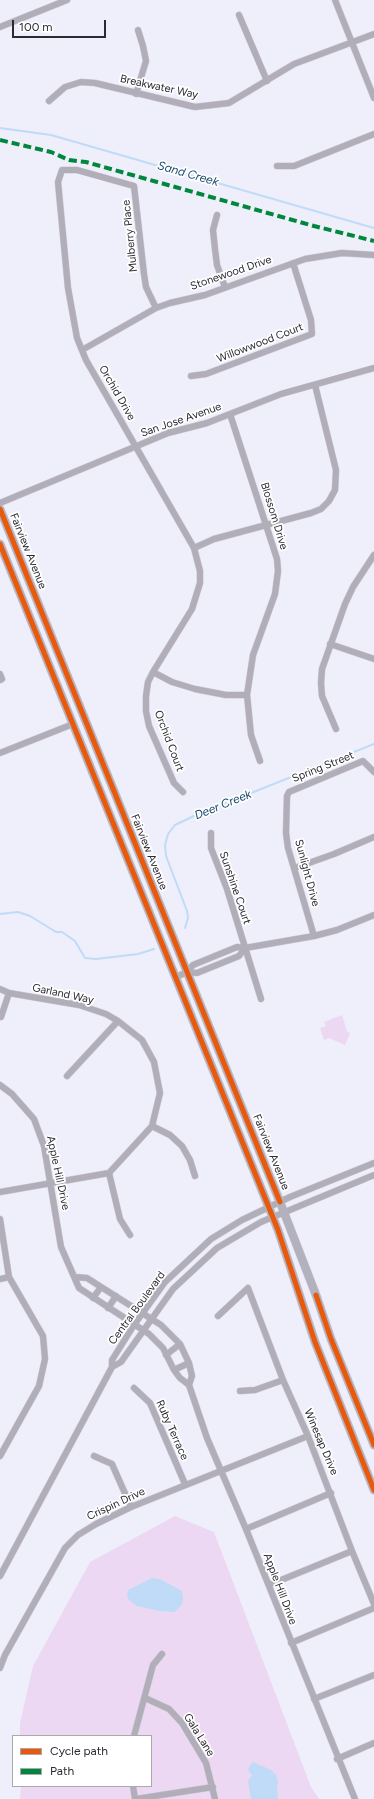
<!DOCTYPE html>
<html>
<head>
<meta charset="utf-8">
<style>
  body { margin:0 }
  #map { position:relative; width:374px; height:1799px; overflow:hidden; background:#eeeffa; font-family:Figtree,sans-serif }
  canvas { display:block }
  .legend { position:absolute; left:12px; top:1735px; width:140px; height:52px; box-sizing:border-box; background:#fff; border:1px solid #aaaaad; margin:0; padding:5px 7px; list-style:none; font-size:12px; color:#2a2a33 }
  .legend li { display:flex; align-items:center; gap:8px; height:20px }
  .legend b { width:20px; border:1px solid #aaaaad }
  .scale { position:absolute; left:12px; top:20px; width:94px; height:18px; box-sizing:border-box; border:2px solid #2a2a33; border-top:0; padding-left:5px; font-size:12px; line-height:14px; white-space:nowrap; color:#2a2a33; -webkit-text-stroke:3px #fff; paint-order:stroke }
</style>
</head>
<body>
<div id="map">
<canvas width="374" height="1799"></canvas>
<ul class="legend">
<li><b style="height:5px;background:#e8590c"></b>Cycle path</li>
<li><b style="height:5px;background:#00873e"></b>Path</li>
</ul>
<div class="scale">100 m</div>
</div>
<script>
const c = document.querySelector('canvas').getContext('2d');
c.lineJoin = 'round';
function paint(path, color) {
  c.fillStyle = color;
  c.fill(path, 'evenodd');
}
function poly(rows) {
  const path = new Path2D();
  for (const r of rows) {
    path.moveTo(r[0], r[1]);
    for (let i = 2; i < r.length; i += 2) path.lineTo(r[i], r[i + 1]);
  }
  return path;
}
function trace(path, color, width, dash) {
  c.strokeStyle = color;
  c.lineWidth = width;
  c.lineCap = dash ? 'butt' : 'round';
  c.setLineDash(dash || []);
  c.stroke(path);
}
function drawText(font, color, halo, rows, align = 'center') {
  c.font = font + ' Figtree,sans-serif';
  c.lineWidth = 3.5;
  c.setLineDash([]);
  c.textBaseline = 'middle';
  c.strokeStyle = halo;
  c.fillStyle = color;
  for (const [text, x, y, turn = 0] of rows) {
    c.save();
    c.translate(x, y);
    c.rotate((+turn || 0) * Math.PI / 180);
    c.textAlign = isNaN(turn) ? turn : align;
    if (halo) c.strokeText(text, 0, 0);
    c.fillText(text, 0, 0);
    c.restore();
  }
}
const green = poly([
  [342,1015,347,1031,350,1034,345,1045,329,1038,324,1040,320,1028,326,1026,324,1022],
  [175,1516,214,1532,311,1787,319,1799,20,1799,21,1786,151,1786,151,1736,20,1736,20,1723,33,1666,90,1562]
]);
const water = poly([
  [152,1578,160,1579,182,1591,183,1599,182,1604,177,1610,174,1612,159,1611,137,1606,129,1600,127,1596,128,1590],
  [253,1762,271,1770,276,1775,278,1781,277,1790,278,1799,251,1799,248,1781,252,1776,248,1770,250,1765]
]);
const stream = poly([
  [0,128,51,135,374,228],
  [0,914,18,912,30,916,56,932,62,932,75,941,85,958,96,959,138,954,154,949],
  [185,928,188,918,187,911,166,856,165,845,168,834,175,825,196,815,374,744]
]);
const minor = poly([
  [335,0,374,98],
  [239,15,267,81],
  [0,27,67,0],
  [136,94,146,61,143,46,138,30],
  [49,101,65,87,81,82,95,83,195,107,229,103,294,64,374,34],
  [277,166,294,166,374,134],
  [217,215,213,230,215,249,217,265,225,287],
  [156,308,146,287,144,274,134,186,77,170,62,170,58,182,68,288,77,338,86,360,194,548,200,571,200,583,192,609,153,672,148,682,146,696,146,711,149,726,174,783,183,792],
  [82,350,156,308,170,303,205,295,305,259,342,253,374,255],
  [191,376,206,374,312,334,311,320,293,263],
  [230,414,277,559,278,571,275,594,253,655,247,695,251,735,260,761],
  [0,503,168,433,207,423,281,394,374,368],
  [194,548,214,539,311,513,321,509,329,501,335,490,336,470,315,385],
  [330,644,374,659],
  [153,672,172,682,195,689,226,695,247,695],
  [0,674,2,679,0,680],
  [336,729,322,696,321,683,322,669,345,604,353,587,374,555],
  [0,753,73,724],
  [211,833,211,848,227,889,261,999],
  [295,868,334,854,374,837],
  [314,936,288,848,286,833,287,796,289,792,363,761,374,772],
  [187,972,193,965,237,947,245,948,314,936,337,930,374,915],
  [176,977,187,972,197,973,239,956,245,948],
  [0,989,9,993,79,1005,106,1014,118,1021,142,1040,154,1062,160,1093,152,1126,109,1173,0,1192],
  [1,1017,9,993],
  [67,1076,118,1021],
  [0,1085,12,1094,34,1119,44,1146,61,1247,79,1288,149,1334,163,1348,174,1370,180,1378,189,1385,207,1438,246,1529,355,1799],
  [152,1126,170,1135,182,1146,190,1160,195,1176],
  [109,1173,120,1219,130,1235],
  [0,1219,9,1277,43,1336,45,1359,39,1386,0,1456],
  [75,1277,87,1278,161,1325,180,1344,189,1363,192,1376,189,1385],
  [0,1279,9,1277],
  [93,1298,101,1287],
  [108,1308,116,1296],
  [218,1316,248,1288,283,1380,308,1436,352,1551,374,1604],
  [166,1355,180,1344],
  [112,1367,121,1362,173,1289,217,1248,261,1222,374,1175],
  [174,1370,189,1363],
  [134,1388,150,1403,185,1484],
  [240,1391,255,1390,283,1380],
  [94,1456,112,1464,131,1507],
  [246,1529,331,1493],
  [0,1576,112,1367,112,1360,134,1325,165,1282,211,1239,242,1220,290,1197,374,1163],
  [269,1585,352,1551],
  [291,1643,374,1608],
  [0,1668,5,1655,65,1548,78,1535,96,1524,131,1507,308,1436],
  [145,1698,169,1709,182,1723,206,1763,215,1799],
  [314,1699,374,1675],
  [134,1736,153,1665,162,1654],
  [337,1759,374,1743],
  [133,1786,135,1799],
  [136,1799,213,1787]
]);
const major = poly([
  [0,509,280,1202,316,1295,331,1339,374,1445],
  [0,544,278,1230,315,1342,374,1490]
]);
const quiet = poly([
  [0,140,51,152,69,160,86,162,314,226,374,241]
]);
const cycleway = poly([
  [0,509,280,1202],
  [0,544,278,1230,315,1342,374,1490],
  [316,1295,331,1339,374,1445]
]);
const streetNames = [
  ["Breakwater Way",159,87,12],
  ["Mulberry Place",130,236,-96],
  ["Stonewood Drive",231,273,-19],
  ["Willowwood Court",260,343,-21],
  ["Orchid Drive",117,393,60],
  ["San Jose Avenue",181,420,-19],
  ["Blossom Drive",274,516,73],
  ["Fairview Avenue",28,551,68],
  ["Orchid Court",169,741,69],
  ["Spring Street",323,767,-22],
  ["Fairview Avenue",149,852,68],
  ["Sunlight Drive",307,873,75],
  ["Sunshine Court",235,888,71],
  ["Garland Way",63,994,12],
  ["Fairview Avenue",271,1152,68],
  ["Apple Hill Drive",58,1173,78],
  ["Central Boulevard",137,1308,-54],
  ["Ruby Terrace",172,1430,66],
  ["Winesap Drive",321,1442,67],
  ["Crispin Drive",116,1504,-25],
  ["Apple Hill Drive",280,1589,69],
  ["Gala Lane",199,1735,58]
];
const waterNames = [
  ["Sand Creek",188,174,16],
  ["Deer Creek",223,805,-22]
];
paint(green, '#edd8f3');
paint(water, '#bfdbf7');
trace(stream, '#bfdbf7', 2);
trace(minor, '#ccccd5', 7);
trace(major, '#ccccd5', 9);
trace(minor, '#b2aeb9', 6);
trace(major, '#b4b1be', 8);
trace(quiet, '#00873e', 4, [8, 4]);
trace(cycleway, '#e8590c', 5);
drawText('11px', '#2a2a33', '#fff', streetNames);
drawText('italic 12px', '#184a71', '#fff', waterNames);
</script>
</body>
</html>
